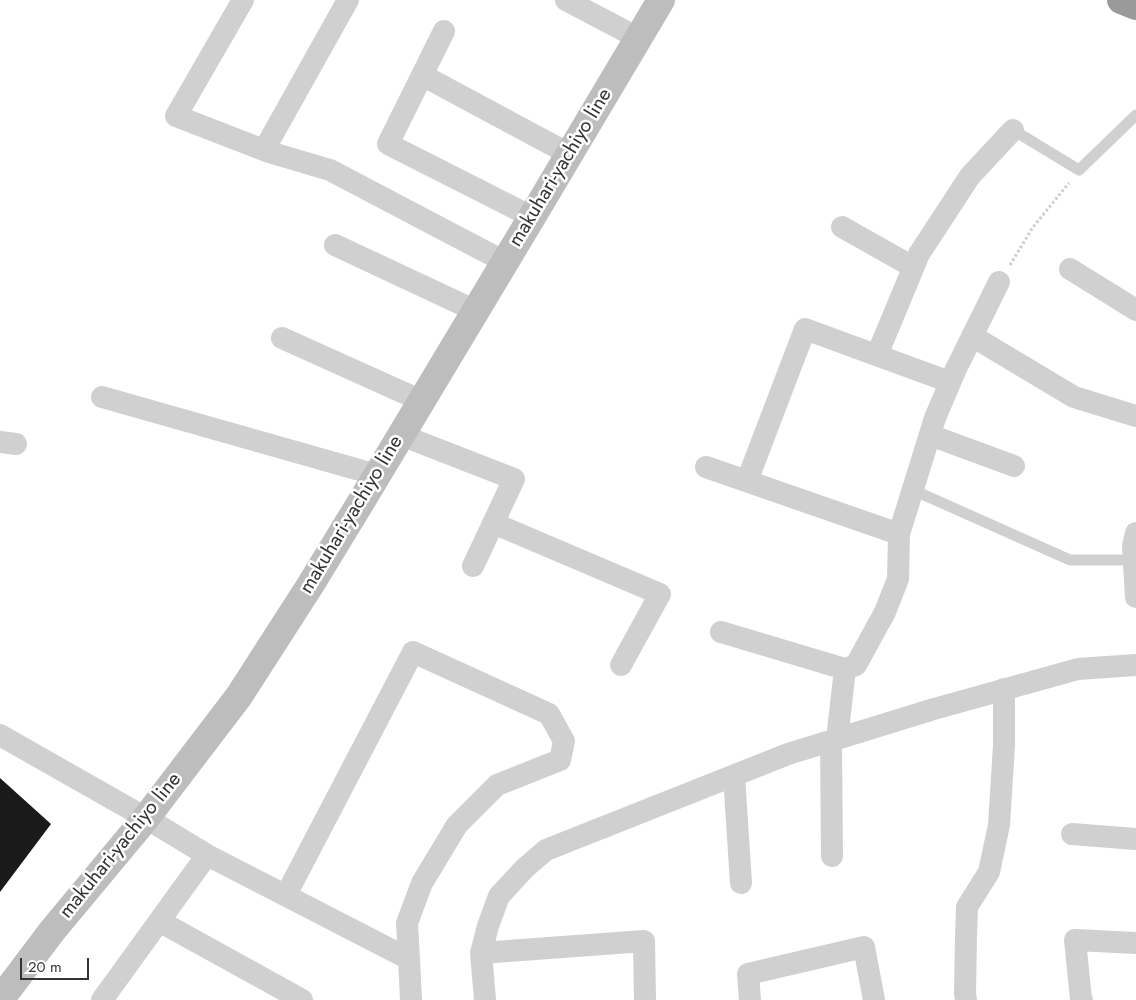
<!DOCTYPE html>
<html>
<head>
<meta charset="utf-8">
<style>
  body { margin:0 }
  #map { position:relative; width:1136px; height:1000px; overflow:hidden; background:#fff; font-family:Jost,sans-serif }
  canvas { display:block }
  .scale { position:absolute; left:20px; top:958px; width:69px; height:22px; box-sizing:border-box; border:2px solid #333; border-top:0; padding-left:6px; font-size:15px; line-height:18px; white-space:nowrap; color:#333; -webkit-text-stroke:4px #fff; paint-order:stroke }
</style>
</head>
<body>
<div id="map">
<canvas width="1136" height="1000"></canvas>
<div class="scale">20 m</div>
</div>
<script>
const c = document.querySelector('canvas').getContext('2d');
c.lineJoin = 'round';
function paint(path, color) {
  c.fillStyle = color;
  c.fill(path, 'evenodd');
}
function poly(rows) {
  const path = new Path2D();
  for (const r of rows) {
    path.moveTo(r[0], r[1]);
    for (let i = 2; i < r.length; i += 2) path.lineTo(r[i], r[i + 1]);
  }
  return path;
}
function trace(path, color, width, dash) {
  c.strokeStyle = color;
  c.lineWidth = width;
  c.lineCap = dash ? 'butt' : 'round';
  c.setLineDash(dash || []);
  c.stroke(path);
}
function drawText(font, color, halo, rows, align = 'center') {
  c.font = font + ' Jost,sans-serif';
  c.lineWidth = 5;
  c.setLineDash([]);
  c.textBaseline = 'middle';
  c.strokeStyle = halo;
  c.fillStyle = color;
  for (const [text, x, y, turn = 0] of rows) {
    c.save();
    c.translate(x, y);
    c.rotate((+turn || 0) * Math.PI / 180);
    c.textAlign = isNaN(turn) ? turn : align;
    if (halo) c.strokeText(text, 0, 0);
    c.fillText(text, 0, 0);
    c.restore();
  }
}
const building = poly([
  [0,778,51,824,0,892]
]);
const path = poly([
  [1010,265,1033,227,1069,183]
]);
const lane = poly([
  [1013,130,1079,170,1136,115],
  [913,490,1070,560,1134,560]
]);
const street = poly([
  [243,0,176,116,269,152,330,170,505,262],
  [566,0,638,38],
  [444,31,388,144,532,217],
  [422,75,569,154],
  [264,150,348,0],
  [842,227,913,267],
  [335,245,476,311],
  [1070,269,1136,310],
  [972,336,1074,397,1136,416],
  [282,338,422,401],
  [877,355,919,254,970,176,1013,130],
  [102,397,377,475],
  [401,435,514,479,473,566],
  [930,435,1014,466],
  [0,442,16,444],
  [706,467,899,534],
  [747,481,805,329,950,382],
  [493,523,660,594,621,665],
  [1136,533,1133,546,1136,597],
  [721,632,845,669],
  [0,735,146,818,207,855,102,1000],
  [837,739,845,669,856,665,885,612,898,579,899,534,935,418,955,371,999,282],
  [831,741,832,856],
  [734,776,741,883],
  [1072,834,1136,839],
  [207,855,409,959,411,1000],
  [286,895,413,652,549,714,564,741,560,760,497,785,457,825,422,883,407,923,409,959],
  [159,921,302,1000],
  [481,953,644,941,645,1000],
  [485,1000,481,953,488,926,499,896,525,868,546,850,788,754,934,709,1078,669,1136,665],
  [750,1000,748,974,864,947,874,1000],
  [966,1000,965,993,966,937,967,907,989,872,999,825,1004,745,1004,689],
  [1082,1000,1081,999,1075,940,1136,943]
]);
const secondary = poly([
  [0,1000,52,931,146,818,239,696,311,584,364,497,532,217,661,0]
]);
const highway = poly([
  [1121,0,1136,6]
]);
const streetNames = [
  ["makuhari-yachiyo line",561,168,-59],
  ["makuhari-yachiyo line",352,515,-59],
  ["makuhari-yachiyo line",121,846,-51]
];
paint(building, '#1a1a1a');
trace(path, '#cdcdcd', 3, [2.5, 2.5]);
trace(lane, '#d0d0d0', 11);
trace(street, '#d0d0d0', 22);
trace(secondary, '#bdbdbd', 28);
trace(highway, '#9a9a9a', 28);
drawText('20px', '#333', '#fff', streetNames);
</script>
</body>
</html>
